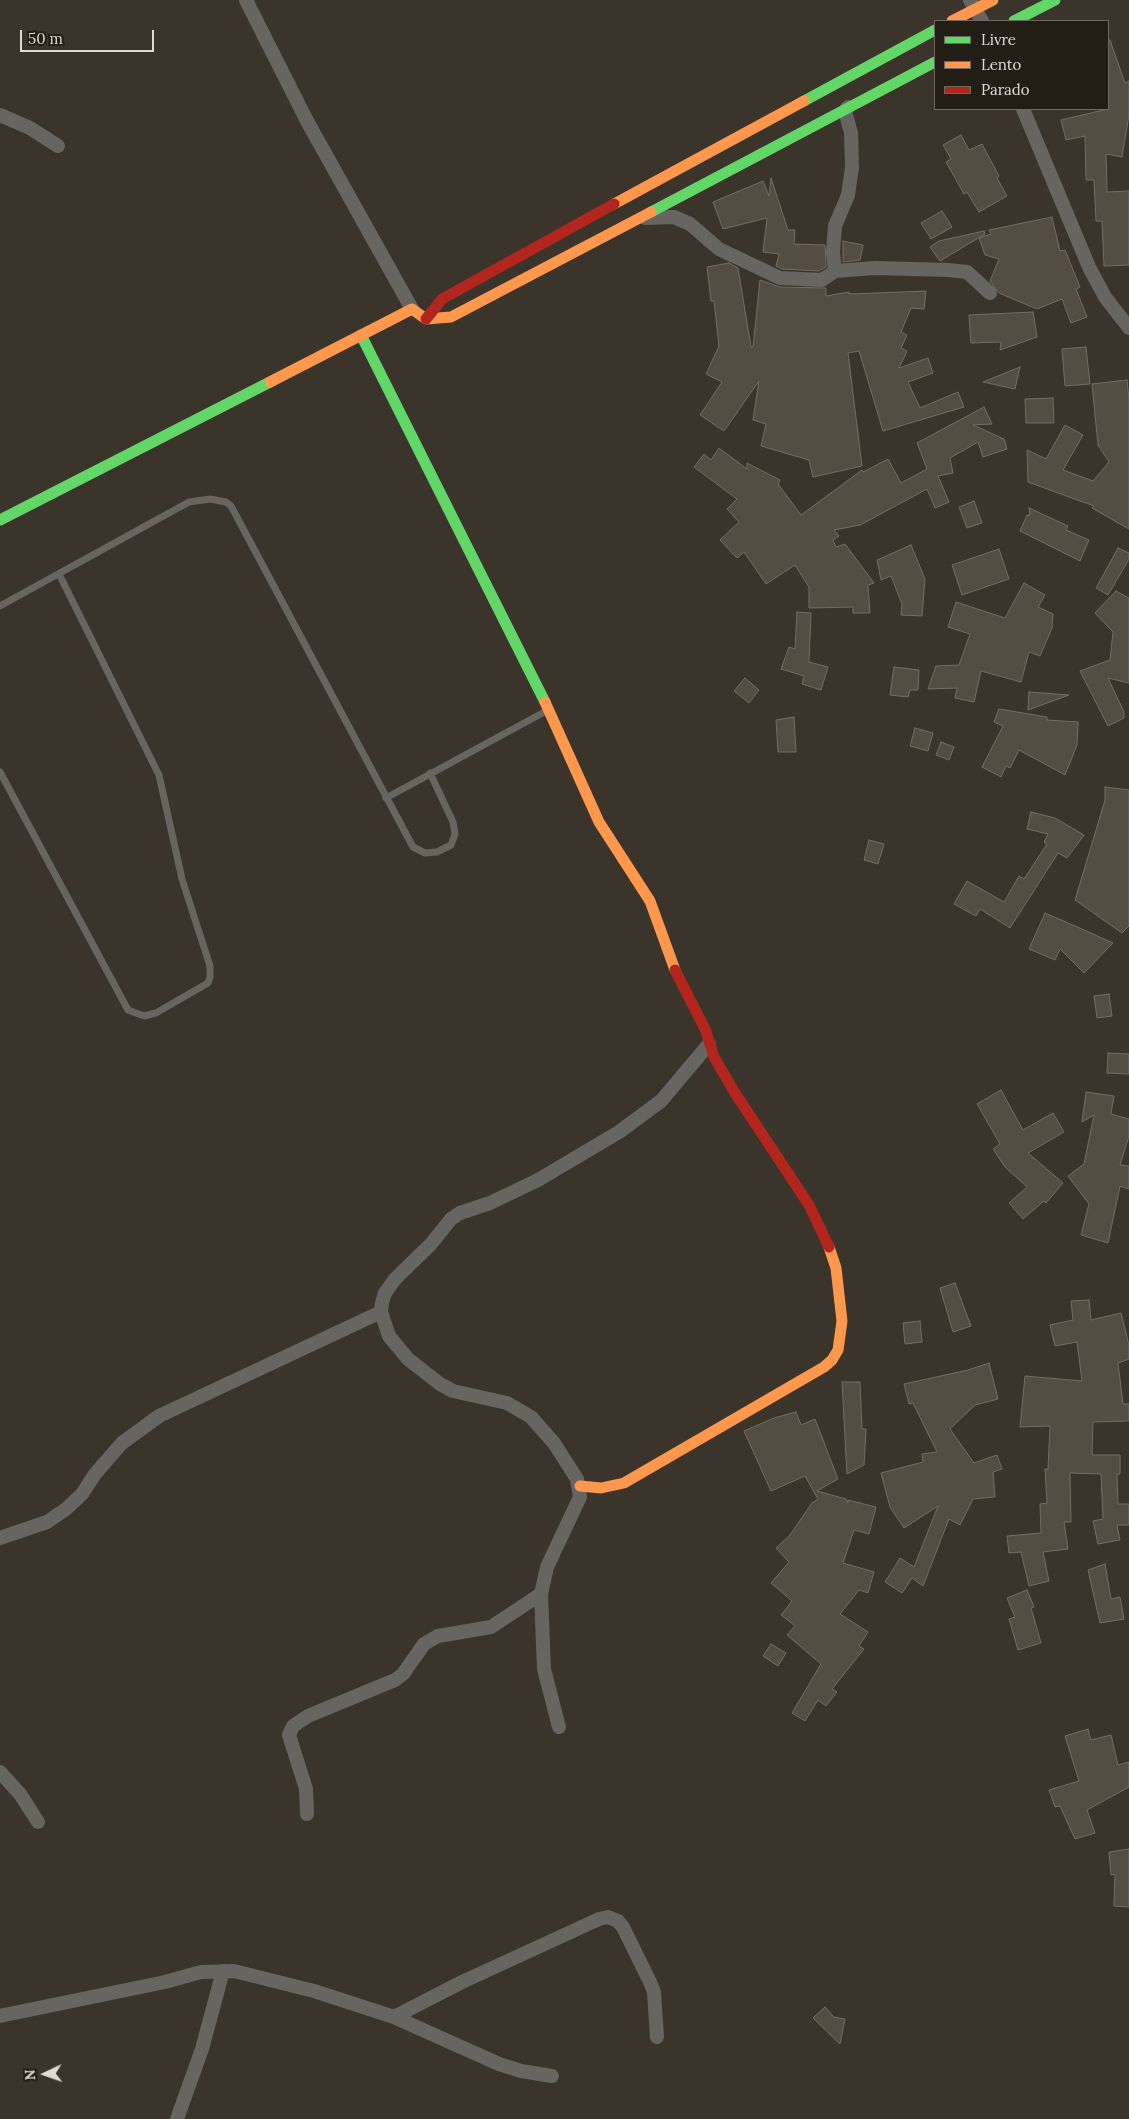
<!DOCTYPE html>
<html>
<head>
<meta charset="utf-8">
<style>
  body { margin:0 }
  #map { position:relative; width:1129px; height:2119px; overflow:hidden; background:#3a342a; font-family:Lora,serif }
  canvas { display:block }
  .legend { position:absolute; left:934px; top:20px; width:175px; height:90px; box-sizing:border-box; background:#221e16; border:1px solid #6e6960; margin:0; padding:6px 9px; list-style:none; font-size:15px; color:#e1dad0 }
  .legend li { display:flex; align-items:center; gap:10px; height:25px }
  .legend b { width:25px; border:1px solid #6e6960 }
  .north { position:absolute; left:20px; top:2049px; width:50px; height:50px; -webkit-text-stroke:4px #221e16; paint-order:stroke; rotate:267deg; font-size:14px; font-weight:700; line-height:20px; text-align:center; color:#e1dad0 }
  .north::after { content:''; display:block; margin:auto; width:18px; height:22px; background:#e1dad0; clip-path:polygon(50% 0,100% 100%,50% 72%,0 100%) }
  .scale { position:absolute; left:20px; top:30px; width:134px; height:22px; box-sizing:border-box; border:2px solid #e1dad0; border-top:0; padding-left:6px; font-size:15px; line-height:18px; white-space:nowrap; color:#e1dad0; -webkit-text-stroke:4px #221e16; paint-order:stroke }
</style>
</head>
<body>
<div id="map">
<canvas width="1129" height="2119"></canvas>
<ul class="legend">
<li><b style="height:6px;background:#63d668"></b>Livre</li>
<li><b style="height:6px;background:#ff974d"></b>Lento</li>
<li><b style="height:6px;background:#b3261e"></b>Parado</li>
</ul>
<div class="north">N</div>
<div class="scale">50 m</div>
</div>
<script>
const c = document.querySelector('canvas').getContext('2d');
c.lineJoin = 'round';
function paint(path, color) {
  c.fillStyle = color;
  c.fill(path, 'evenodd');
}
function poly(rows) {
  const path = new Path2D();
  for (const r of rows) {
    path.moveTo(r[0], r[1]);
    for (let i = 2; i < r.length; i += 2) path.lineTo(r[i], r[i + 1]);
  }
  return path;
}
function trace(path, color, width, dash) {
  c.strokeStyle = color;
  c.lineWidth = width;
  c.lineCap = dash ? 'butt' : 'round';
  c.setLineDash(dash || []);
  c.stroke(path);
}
const building = poly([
  [1108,40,1110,40,1125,83,1129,81,1129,115,1122,157,1106,154,1107,192,1129,191,1129,265,1104,266,1102,221,1096,221,1094,180,1086,180,1085,136,1066,140,1061,120,1108,109,1108,40],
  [961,135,969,150,982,144,999,176,997,178,1007,196,979,212,967,192,964,194,946,162,951,159,943,145,961,135],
  [771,178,788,230,795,230,794,244,825,245,826,267,819,271,782,269,776,266,779,254,763,252,767,218,723,229,713,202,763,181,769,196,771,178],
  [942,211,952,227,931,239,921,223,942,211],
  [1052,217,1060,251,1065,250,1080,287,1076,289,1087,317,1071,323,1062,299,1037,309,999,293,990,281,999,259,985,255,979,238,991,234,989,230,1052,217],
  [984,231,985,234,940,261,930,247,939,241,984,231],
  [843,241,863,245,860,260,843,262,843,241],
  [729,263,738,268,751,347,753,347,760,280,780,287,826,288,826,296,849,292,849,294,926,291,924,309,911,308,901,332,907,335,901,348,907,351,899,368,928,358,933,373,908,382,920,408,958,392,964,407,883,431,859,351,848,353,862,466,813,477,809,460,761,446,766,424,753,420,759,381,724,431,700,415,722,382,706,374,719,346,714,301,711,301,707,267,729,263],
  [1033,312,1037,337,1000,350,1001,342,971,343,969,315,1033,312],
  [1086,347,1090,384,1065,386,1062,349,1086,347],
  [1020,367,1015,389,983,382,1020,367],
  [1127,380,1129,399,1129,529,1092,508,1094,506,1028,482,1027,450,1046,459,1065,425,1083,435,1063,470,1093,481,1109,462,1098,445,1092,384,1127,380],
  [1053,398,1054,423,1026,423,1025,399,1053,398],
  [984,407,992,424,973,425,1004,439,1007,449,983,457,978,442,950,458,953,473,938,476,949,502,935,508,927,489,860,525,834,530,839,536,833,540,836,547,845,544,874,583,868,585,870,613,853,613,853,607,809,608,809,587,795,565,766,584,744,552,737,558,720,540,739,522,727,509,737,499,694,467,704,454,711,460,719,448,747,469,747,463,780,480,778,484,801,515,862,470,863,472,888,459,901,483,927,469,917,443,984,407],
  [974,501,982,523,967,528,959,507,974,501],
  [1029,508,1068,526,1066,530,1089,540,1080,561,1020,531,1027,515,1030,515,1029,508],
  [911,545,925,579,922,616,901,615,902,604,891,576,881,580,877,560,911,545],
  [1118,548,1129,553,1129,559,1108,595,1096,588,1118,548],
  [999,549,1009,579,962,595,952,565,999,549],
  [1024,583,1045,595,1038,607,1053,614,1052,628,1040,656,1029,652,1021,682,981,671,974,702,955,698,957,688,928,689,936,666,959,665,970,634,948,627,956,602,1005,618,1024,583],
  [1116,591,1129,598,1129,683,1108,678,1124,712,1124,718,1108,726,1080,671,1110,660,1113,632,1095,613,1116,591],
  [797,612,811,613,809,662,828,667,821,690,802,684,804,676,781,669,789,647,795,649,797,612],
  [894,667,919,670,918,690,910,690,908,697,890,695,894,667],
  [745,678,759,690,749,703,734,691,745,678],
  [1029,692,1069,695,1028,710,1029,692],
  [999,709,1047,717,1047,720,1078,722,1077,745,1065,775,1019,750,1010,768,1006,766,1001,777,982,767,1003,726,994,722,999,709],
  [794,717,796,752,778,752,776,720,794,717],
  [915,728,933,733,928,751,910,746,915,728],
  [941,742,954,747,949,760,936,755,941,742],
  [1105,787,1129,790,1129,926,1122,933,1075,900,1105,800,1105,787],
  [1031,812,1055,818,1084,835,1067,858,1058,853,1010,928,980,909,976,916,954,904,967,881,1004,902,1019,876,1024,879,1047,844,1044,842,1048,834,1027,829,1031,812],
  [869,840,884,844,878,864,864,860,869,840],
  [1045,913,1075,926,1113,943,1084,973,1060,949,1055,960,1029,949,1045,913],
  [1109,994,1112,1016,1097,1018,1094,996,1109,994],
  [1108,1053,1129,1054,1129,1074,1107,1073,1108,1053],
  [1001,1090,1023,1130,1053,1113,1064,1132,1028,1153,1063,1183,1046,1203,1044,1201,1023,1219,1009,1203,1027,1187,1005,1167,993,1149,1000,1144,977,1104,1001,1090],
  [1086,1092,1114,1096,1111,1114,1129,1119,1129,1136,1120,1165,1129,1166,1129,1189,1120,1186,1108,1243,1081,1235,1089,1204,1068,1176,1084,1164,1094,1115,1082,1122,1086,1092],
  [955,1283,971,1326,953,1332,940,1288,955,1283],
  [1089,1300,1091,1320,1121,1313,1129,1345,1129,1359,1118,1363,1123,1404,1129,1404,1129,1421,1093,1422,1092,1455,1120,1455,1120,1474,1117,1474,1118,1504,1129,1504,1129,1525,1117,1525,1120,1540,1098,1544,1093,1521,1103,1519,1101,1474,1070,1473,1071,1522,1064,1522,1068,1549,1043,1552,1049,1581,1029,1586,1021,1552,1009,1553,1007,1536,1041,1533,1040,1504,1047,1503,1045,1469,1048,1469,1050,1426,1020,1427,1025,1376,1082,1381,1077,1342,1055,1346,1050,1325,1073,1320,1071,1301,1089,1300],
  [920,1321,922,1342,905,1344,903,1323,920,1321],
  [989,1363,998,1399,975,1405,950,1429,974,1463,997,1455,1002,1469,993,1472,995,1497,973,1499,960,1525,949,1519,923,1586,912,1578,902,1593,885,1582,900,1558,914,1567,938,1506,904,1528,890,1507,881,1473,923,1462,922,1454,937,1452,913,1403,909,1404,904,1384,968,1370,989,1363],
  [842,1382,860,1382,862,1429,866,1429,864,1465,847,1474,842,1382],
  [796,1412,801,1425,815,1419,838,1479,817,1491,846,1499,848,1503,848,1500,876,1507,869,1534,854,1530,843,1563,874,1572,868,1593,859,1590,840,1614,868,1632,859,1646,864,1649,832,1689,837,1692,826,1706,818,1700,805,1721,792,1713,821,1664,787,1635,795,1626,781,1615,792,1601,771,1583,789,1562,776,1548,790,1535,812,1503,818,1499,805,1476,771,1491,744,1431,774,1418,796,1412],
  [1105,1564,1111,1599,1120,1597,1124,1619,1100,1623,1088,1570,1105,1564],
  [1027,1590,1034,1607,1031,1608,1041,1643,1018,1650,1009,1619,1015,1617,1007,1598,1027,1590],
  [771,1644,786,1653,778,1666,763,1656,771,1644],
  [1088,1729,1091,1740,1111,1735,1118,1765,1129,1762,1129,1787,1087,1810,1095,1833,1075,1839,1060,1806,1055,1807,1049,1790,1079,1781,1065,1736,1088,1729],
  [1129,1849,1129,1907,1114,1906,1115,1874,1111,1875,1109,1852,1129,1849],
  [825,2007,834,2017,845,2019,840,2044,813,2018,825,2007]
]);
const lane = poly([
  [0,606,189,502,210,499,226,502,231,506,413,847,425,853,437,852,451,845,455,834,453,822,430,773],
  [0,772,128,1010,144,1016,156,1013,208,983,210,977,210,966,182,879,159,775,59,574],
  [386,798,548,710]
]);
const street = poly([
  [246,0,307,121,412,309],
  [970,0,982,21],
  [1023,109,1089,267,1105,297,1129,328],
  [0,115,30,128,58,146],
  [645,218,674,217,690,224,719,249,780,278,822,280,835,271,875,268,948,270,967,272,990,293],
  [835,271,833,252,835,226,848,195,852,167,851,133,845,111,848,107],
  [0,1538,47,1522,66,1509,82,1494,95,1474,122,1443,159,1416,381,1312],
  [559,1727,544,1669,541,1594,547,1567,580,1497,577,1479,554,1443,531,1417,507,1403,453,1391,440,1384,408,1359,389,1336,381,1312,382,1303,385,1293,395,1279,431,1244,451,1219,460,1213,490,1203,538,1180,619,1132,661,1101,709,1044],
  [0,1772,20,1794,38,1822],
  [307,1814,306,1789,289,1735,293,1726,308,1716,395,1680,403,1674,424,1644,438,1636,491,1627,541,1594],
  [0,2016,165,1982,201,1972,234,1971,314,1991,394,2017,499,2064,521,2071,552,2076],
  [394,2017,462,1982,599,1919,608,1917,618,1921,623,1927,650,1982,654,1992,657,2037],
  [177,2119,202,2049,223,1971]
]);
const fast = poly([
  [1014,21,1055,0],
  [804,101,935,30],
  [651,212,935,62],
  [361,335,545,702],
  [0,520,270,382]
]);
const slow = poly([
  [952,21,993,0],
  [614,204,804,101],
  [270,382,412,309,426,319,451,317,651,212],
  [545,702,599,822,650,901,675,970],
  [580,1486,601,1488,624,1483,824,1367,832,1360,838,1350,842,1321,836,1268,829,1247]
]);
const jam = poly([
  [426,319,442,299,614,204],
  [675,970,706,1031,714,1057,735,1093,809,1205,829,1247]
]);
paint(building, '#544d42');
trace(building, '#736e65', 1);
trace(lane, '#676560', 7);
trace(street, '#676560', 14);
trace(fast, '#63d668', 11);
trace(slow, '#ff974d', 11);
trace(jam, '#b3261e', 11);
</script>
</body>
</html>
